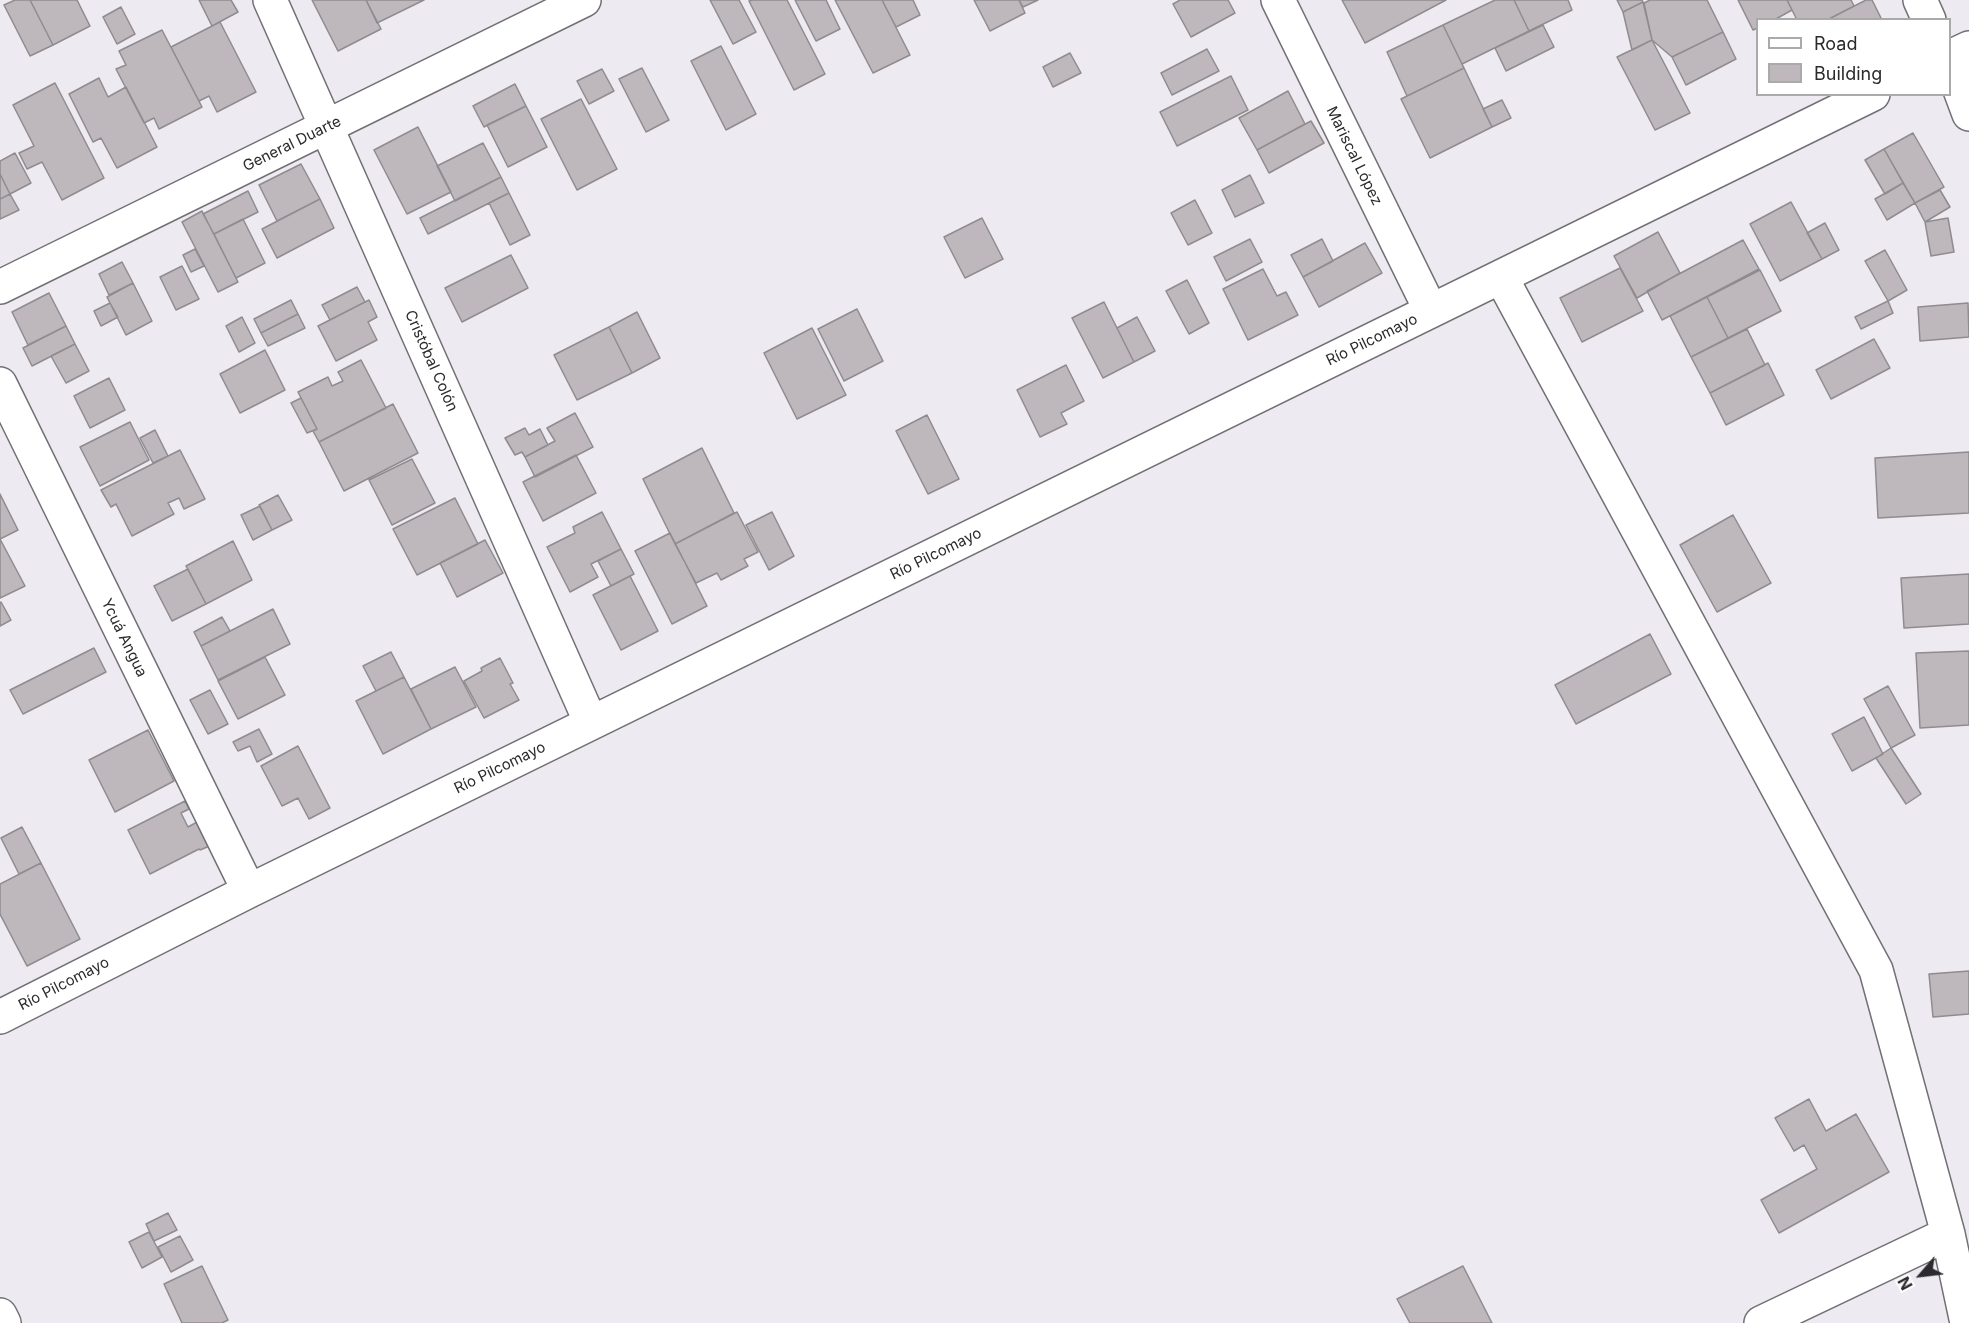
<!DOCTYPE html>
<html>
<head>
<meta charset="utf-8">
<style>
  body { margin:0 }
  #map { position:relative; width:1969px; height:1323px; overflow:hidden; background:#edebf1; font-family:Inter,sans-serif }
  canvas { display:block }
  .legend { position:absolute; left:1756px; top:18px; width:195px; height:78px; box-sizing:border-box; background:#fff; border:2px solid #aaaaab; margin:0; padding:8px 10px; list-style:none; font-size:18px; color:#2b2a2c }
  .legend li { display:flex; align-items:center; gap:12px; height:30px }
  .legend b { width:30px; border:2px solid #aaaaab }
  .north { position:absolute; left:1891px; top:1245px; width:60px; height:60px; -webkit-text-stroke:4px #fff; paint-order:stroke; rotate:242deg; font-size:16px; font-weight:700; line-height:24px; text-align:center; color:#2b2a2c }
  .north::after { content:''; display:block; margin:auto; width:21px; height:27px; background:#2b2a2c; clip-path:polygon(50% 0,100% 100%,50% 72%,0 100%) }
</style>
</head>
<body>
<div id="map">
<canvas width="1969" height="1323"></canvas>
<ul class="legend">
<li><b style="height:8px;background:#fff"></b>Road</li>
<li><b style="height:16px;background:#beb8bc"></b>Building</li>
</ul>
<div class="north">N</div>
</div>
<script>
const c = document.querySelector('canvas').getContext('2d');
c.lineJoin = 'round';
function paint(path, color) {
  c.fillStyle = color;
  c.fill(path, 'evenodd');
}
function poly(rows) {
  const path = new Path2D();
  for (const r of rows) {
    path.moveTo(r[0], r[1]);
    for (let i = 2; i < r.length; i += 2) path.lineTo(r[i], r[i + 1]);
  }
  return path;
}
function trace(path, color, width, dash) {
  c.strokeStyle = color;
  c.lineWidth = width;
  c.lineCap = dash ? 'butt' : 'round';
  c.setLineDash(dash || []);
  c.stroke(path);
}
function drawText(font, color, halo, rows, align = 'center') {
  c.font = font + ' Inter,sans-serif';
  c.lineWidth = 4.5;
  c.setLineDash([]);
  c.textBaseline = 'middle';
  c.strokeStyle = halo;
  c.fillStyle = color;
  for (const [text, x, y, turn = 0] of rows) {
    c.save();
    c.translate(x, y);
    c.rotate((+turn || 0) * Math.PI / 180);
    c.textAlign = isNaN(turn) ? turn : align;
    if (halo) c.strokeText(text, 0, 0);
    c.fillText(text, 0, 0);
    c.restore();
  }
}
const building = poly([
  [15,0,30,0,53,45,30,56,4,5,15,0],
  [30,0,77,0,90,26,53,45,30,0],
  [199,0,231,0,238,12,212,26,199,0],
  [312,0,366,0,381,29,338,51,312,0],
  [366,0,424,0,377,23,366,0],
  [710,0,739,0,756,32,733,44,710,0],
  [752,0,787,0,825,74,794,90,749,1,752,0],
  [795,0,826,0,840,29,816,41,795,0],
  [835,0,882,0,910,55,873,73,835,0],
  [882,0,913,0,920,15,896,27,882,0],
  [974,0,1019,0,1025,13,990,31,974,0],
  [1019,0,1038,0,1023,7,1019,0],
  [1180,0,1228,0,1235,13,1191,37,1173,4,1180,0],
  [1342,0,1446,0,1365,43,1342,0],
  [1495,0,1514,0,1529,31,1462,64,1443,25,1495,0],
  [1514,0,1568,0,1572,10,1529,31,1514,0],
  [1617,0,1642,0,1643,2,1623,12,1617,0],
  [1650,0,1707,0,1723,32,1672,57,1652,40,1644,3,1650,0],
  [1738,0,1787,0,1792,10,1774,20,1758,20,1758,28,1753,30,1738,0],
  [1787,0,1851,0,1854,6,1827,20,1797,20,1787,0],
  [1866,0,1872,0,1882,20,1827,20,1866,0],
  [1643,2,1652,40,1632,50,1623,12,1643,2],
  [121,7,135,34,117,44,103,17,121,7],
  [220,22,256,92,217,112,209,96,199,101,171,47,220,22],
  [1443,25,1464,68,1407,96,1387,52,1443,25],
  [1543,25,1554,47,1506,71,1495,48,1543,25],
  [162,30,202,107,159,129,154,118,144,123,116,69,126,65,119,51,162,30],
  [1723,32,1736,59,1686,85,1672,57,1723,32],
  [1652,40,1690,113,1655,130,1617,57,1652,40],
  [721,46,756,114,726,130,691,61,721,46],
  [1207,49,1219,71,1172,95,1161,73,1207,49],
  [1070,53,1081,73,1053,87,1043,67,1070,53],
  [642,68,669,120,646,132,619,79,642,68],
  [1464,68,1492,127,1430,158,1401,99,1464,68],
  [602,69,614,91,589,104,577,81,602,69],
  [1231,76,1248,110,1177,146,1160,112,1231,76],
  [99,78,108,97,126,87,157,147,117,168,101,138,93,142,69,94,99,78],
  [55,83,104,178,62,200,42,162,27,169,19,153,34,146,13,105,55,83],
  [515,84,526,106,484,127,473,106,515,84],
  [1288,91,1305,124,1257,150,1239,118,1288,91],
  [581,99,617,169,577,190,541,119,581,99],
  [1502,100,1511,118,1492,127,1483,109,1502,100],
  [526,106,547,147,508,167,487,125,526,106],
  [1311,121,1324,143,1269,173,1257,150,1311,121],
  [418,127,451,192,407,214,374,150,418,127],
  [1913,133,1944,187,1915,203,1884,149,1913,133],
  [483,143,501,177,455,201,437,166,483,143],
  [1884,149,1903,183,1885,194,1865,160,1884,149],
  [15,153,31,183,10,194,0,174,0,161,15,153],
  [301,164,320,199,277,221,259,185,301,164],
  [0,174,10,194,0,199,0,174],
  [1250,175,1264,203,1235,217,1222,190,1250,175],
  [501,177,509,193,428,234,420,218,501,177],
  [1903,183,1915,203,1887,220,1875,199,1903,183],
  [1940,190,1950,207,1925,222,1915,203,1940,190],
  [248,191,258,212,214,234,203,214,248,191],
  [509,193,530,235,510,245,489,203,509,193],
  [10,194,19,210,0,219,0,199,10,194],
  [320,199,334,228,277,258,262,229,320,199],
  [1195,200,1212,233,1188,245,1171,213,1195,200],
  [1791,202,1822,259,1780,281,1750,224,1791,202],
  [202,211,238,282,218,292,182,222,202,211],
  [982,218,1003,259,965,278,944,237,982,218],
  [1948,218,1954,252,1931,256,1925,222,1948,218],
  [243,219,265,263,236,278,214,234,243,219],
  [1825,223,1839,250,1822,259,1807,233,1825,223],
  [1658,232,1680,273,1637,298,1614,256,1658,232],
  [1250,239,1262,262,1226,281,1214,257,1250,239],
  [1322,239,1333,261,1303,277,1291,255,1322,239],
  [1743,240,1759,269,1662,320,1647,291,1743,240],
  [1365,243,1382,273,1319,307,1303,277,1365,243],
  [195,249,204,266,191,272,183,255,195,249],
  [1885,250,1907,290,1888,301,1865,261,1885,250],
  [511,255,528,288,462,322,445,288,511,255],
  [122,262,133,283,109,295,99,274,122,262],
  [182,266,199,299,176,310,160,277,182,266],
  [1620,268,1643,311,1582,342,1560,298,1620,268],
  [1263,269,1277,296,1286,292,1298,315,1248,340,1223,289,1263,269],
  [1760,270,1781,311,1728,338,1707,297,1760,270],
  [1187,280,1209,323,1189,334,1166,291,1187,280],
  [133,283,152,321,126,335,107,297,133,283],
  [357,287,365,302,330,320,322,305,357,287],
  [49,293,66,326,28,345,12,312,49,293],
  [1707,297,1728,338,1691,357,1670,316,1707,297],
  [291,300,298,314,261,333,254,319,291,300],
  [369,300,377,317,368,322,377,340,336,361,318,326,369,300],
  [1888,301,1893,313,1861,329,1855,317,1888,301],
  [1104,302,1134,362,1103,378,1072,318,1104,302],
  [110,303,118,317,101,326,94,311,110,303],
  [1968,303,1969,337,1920,341,1918,307,1968,303],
  [857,309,883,361,844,381,818,329,857,309],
  [637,312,660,358,632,373,609,327,637,312],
  [298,314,305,328,268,346,261,333,298,314],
  [242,317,255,343,239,352,226,326,242,317],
  [1137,317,1155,351,1134,362,1117,328,1137,317],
  [66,326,75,344,32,366,23,348,66,326],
  [609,327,632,373,577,400,554,355,609,327],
  [812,328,846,395,797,419,764,353,812,328],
  [1747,329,1765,365,1710,393,1691,357,1747,329],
  [1874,339,1890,368,1831,399,1816,370,1874,339],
  [75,344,89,371,66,383,51,356,75,344],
  [265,350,285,390,240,413,220,374,265,350],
  [361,360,386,408,319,442,313,431,317,429,298,392,328,377,332,386,343,381,338,372,361,360],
  [1768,363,1784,395,1726,425,1710,393,1768,363],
  [1066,365,1084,401,1061,413,1067,424,1040,437,1017,390,1066,365],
  [109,378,125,410,90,428,74,396,109,378],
  [301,398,317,429,307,433,291,403,301,398],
  [393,404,418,453,344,491,319,442,393,404],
  [575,413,593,447,535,477,525,457,555,441,547,428,575,413],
  [927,415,959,479,928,494,896,431,927,415],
  [130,422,149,460,100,486,80,447,130,422],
  [525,428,529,435,540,429,548,445,525,457,522,452,515,455,505,438,525,428],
  [155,430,168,456,153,463,140,438,155,430],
  [702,448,734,513,675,544,643,479,702,448],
  [180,450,205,499,184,509,179,498,168,503,174,514,132,536,116,504,111,507,101,490,180,450],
  [1969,452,1969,513,1878,518,1875,458,1969,452],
  [576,455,596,493,543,521,523,482,576,455],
  [412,459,435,503,392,525,369,480,412,459],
  [0,494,18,530,0,539,0,494],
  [278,495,292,520,272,530,259,505,278,495],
  [455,498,478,544,417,575,393,529,455,498],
  [260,506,272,530,253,540,241,515,260,506],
  [602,512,621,549,591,564,598,577,570,592,547,547,575,533,573,527,602,512],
  [737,512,758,552,744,559,748,566,721,580,717,573,696,583,675,544,737,512],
  [772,512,794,556,769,570,746,525,772,512],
  [1733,515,1771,583,1717,612,1680,545,1733,515],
  [670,533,707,606,672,624,635,551,670,533],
  [0,539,25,586,0,598,0,539],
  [485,540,503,573,457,597,440,563,485,540],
  [233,541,252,580,206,604,186,566,233,541],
  [621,549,634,574,611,586,598,561,621,549],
  [188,569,206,604,172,621,154,586,188,569],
  [1969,574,1969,624,1904,628,1901,578,1969,574],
  [630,576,658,631,621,650,593,595,630,576],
  [1,602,11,620,0,626,0,603,1,602],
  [273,609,290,644,218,680,201,646,273,609],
  [222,617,230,631,201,646,194,632,222,617],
  [1650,634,1671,674,1576,724,1555,685,1650,634],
  [94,648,106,672,23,714,10,690,94,648],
  [1969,651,1969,725,1920,728,1916,653,1969,651],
  [391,652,404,677,376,691,363,666,391,652],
  [265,657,285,695,238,719,218,681,265,657],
  [500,658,513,683,510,684,519,700,484,718,464,681,482,671,481,668,500,658],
  [455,667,476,707,431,729,411,689,455,667],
  [404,677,431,729,383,754,356,701,404,677],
  [1888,686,1915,735,1891,748,1864,699,1888,686],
  [210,690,228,724,208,734,190,700,210,690],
  [1864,717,1883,754,1852,771,1832,734,1864,717],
  [259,729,272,754,257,762,250,746,238,751,233,742,259,729],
  [148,730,174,781,115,812,89,760,148,730],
  [298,746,330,808,309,819,298,798,282,806,261,766,298,746],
  [1891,748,1921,794,1906,804,1876,758,1891,748],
  [185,801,189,809,181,813,188,827,199,821,212,845,200,850,199,849,150,874,128,830,185,801],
  [22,827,41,863,19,874,1,838,22,827],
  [41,863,80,939,27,966,0,914,0,884,41,863],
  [1969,971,1969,1014,1933,1017,1929,974,1969,971],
  [1809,1099,1826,1131,1856,1114,1889,1172,1779,1233,1761,1200,1817,1169,1804,1145,1794,1151,1775,1118,1809,1099],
  [168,1213,177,1230,154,1241,146,1224,168,1213],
  [149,1232,162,1257,142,1268,129,1242,149,1232],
  [180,1236,193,1260,171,1272,158,1247,180,1236],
  [202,1266,228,1320,222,1323,182,1323,164,1284,202,1266],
  [1463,1266,1492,1323,1410,1323,1397,1299,1463,1266]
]);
const minor = poly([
  [270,0,591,723],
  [1278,0,1431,311],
  [1950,57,1969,48],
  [1501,277,1876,970,1948,1234,1967,1323],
  [0,287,584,0],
  [0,384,249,891],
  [0,1017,249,891,1873,94],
  [0,1315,4,1323],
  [1761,1323,1948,1234]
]);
const tertiary = poly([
  [1920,0,1929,20],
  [1950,63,1969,114]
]);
const streetNames = [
  ["General Duarte",292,144,-26],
  ["Mariscal López",1354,156,64],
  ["Río Pilcomayo",1372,340,-26],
  ["Cristóbal Colón",431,361,66],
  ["Río Pilcomayo",936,554,-26],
  ["Ycuá Angua",124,638,64],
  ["Río Pilcomayo",500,768,-26],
  ["Río Pilcomayo",64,984,-27]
];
paint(building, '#beb8bc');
trace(building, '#908b8e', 1.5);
trace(minor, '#727075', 36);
trace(tertiary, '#727075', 36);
trace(minor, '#fff', 33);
trace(tertiary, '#fff', 33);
drawText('15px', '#2b2a2c', '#fff', streetNames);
</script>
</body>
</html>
